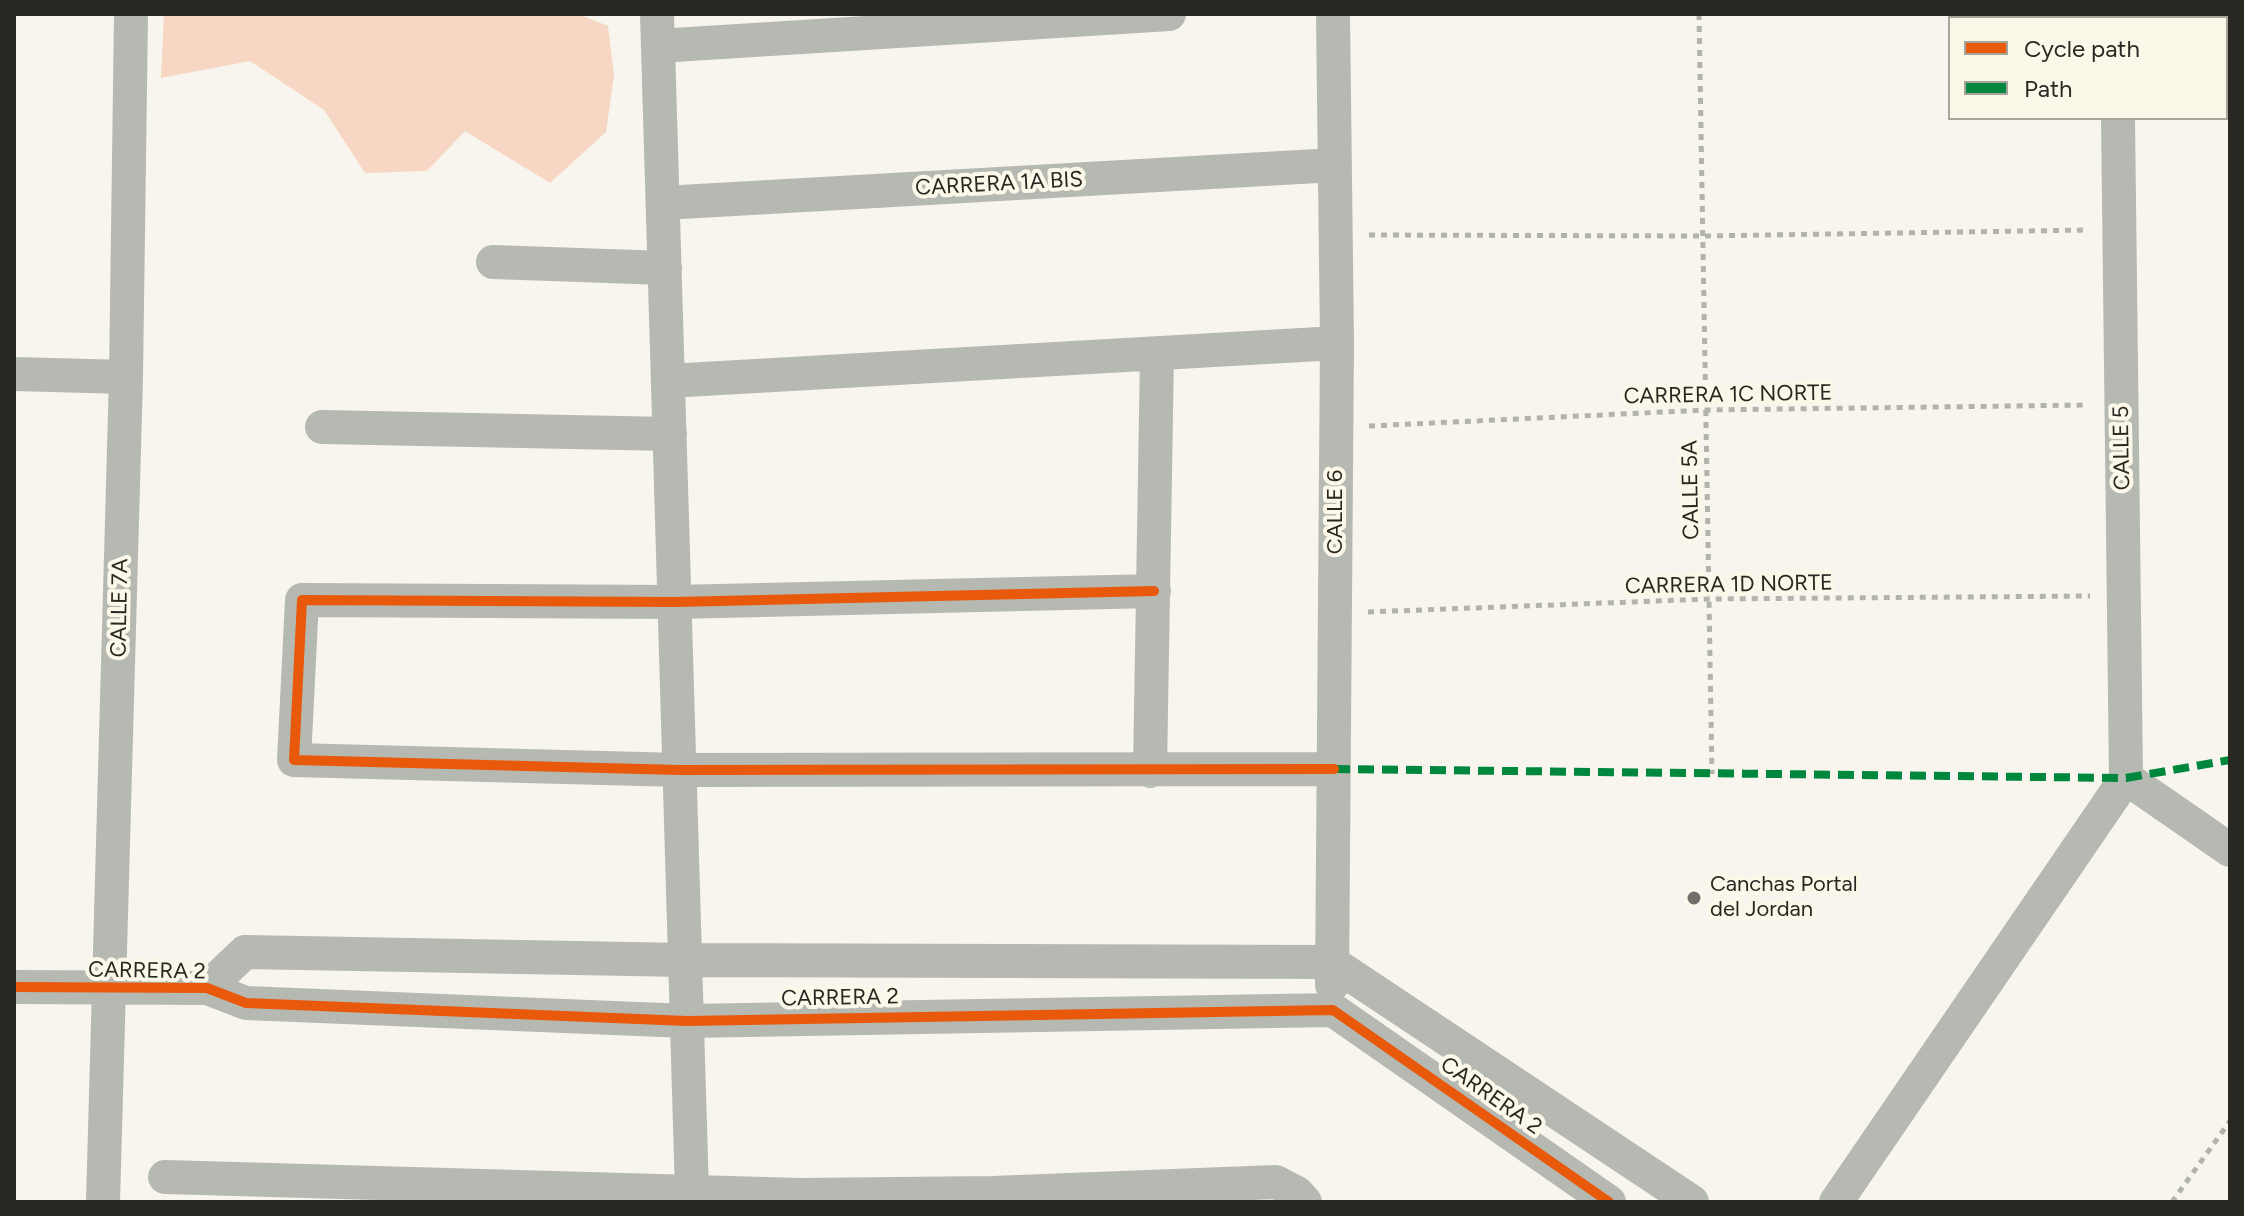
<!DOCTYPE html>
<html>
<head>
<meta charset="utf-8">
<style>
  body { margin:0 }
  #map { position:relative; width:2244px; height:1216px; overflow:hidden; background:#f7f5ed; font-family:Figtree,sans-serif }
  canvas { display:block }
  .frame { position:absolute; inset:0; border:16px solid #282722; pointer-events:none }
  .legend { position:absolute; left:1948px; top:16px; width:280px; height:104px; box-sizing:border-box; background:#fbf8e9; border:2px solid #a7a499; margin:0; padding:10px 14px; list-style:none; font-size:24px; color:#282722 }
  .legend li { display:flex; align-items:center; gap:16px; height:40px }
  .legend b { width:40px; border:2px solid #a7a499 }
</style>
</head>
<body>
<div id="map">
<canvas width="2244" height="1216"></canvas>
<div class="frame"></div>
<ul class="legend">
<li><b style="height:10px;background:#e8590c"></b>Cycle path</li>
<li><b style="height:10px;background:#00873e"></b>Path</li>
</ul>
</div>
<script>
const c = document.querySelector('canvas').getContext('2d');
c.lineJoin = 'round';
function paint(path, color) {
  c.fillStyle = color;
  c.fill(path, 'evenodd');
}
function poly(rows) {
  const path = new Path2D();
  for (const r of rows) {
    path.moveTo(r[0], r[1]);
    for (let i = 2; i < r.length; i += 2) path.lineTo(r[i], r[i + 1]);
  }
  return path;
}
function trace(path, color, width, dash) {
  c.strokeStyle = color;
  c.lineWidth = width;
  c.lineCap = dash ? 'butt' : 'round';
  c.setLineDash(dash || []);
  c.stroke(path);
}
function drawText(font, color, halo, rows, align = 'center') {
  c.font = font + ' Figtree,sans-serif';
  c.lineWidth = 8;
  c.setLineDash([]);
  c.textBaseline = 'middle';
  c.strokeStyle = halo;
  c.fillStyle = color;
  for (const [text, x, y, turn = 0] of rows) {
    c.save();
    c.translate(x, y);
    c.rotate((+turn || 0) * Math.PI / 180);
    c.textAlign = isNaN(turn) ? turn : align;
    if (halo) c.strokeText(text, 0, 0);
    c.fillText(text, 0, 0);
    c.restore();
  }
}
const green = poly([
  [164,14,578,14,608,26,614,75,606,132,550,183,465,131,427,171,365,173,324,110,250,61,161,78]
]);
const path = poly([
  [1699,14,1712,774],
  [1369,235,1703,236,2087,230],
  [1369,426,1706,410,2087,405],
  [1368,612,1709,599,2090,596],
  [2172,1202,2230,1121]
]);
const minor = poly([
  [657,14,692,1193],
  [2117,14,2117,18],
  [658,46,1169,14],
  [2118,118,2126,778],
  [663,203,1335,165],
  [493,262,665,268],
  [14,374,126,377],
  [668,381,1337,343],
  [322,427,670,434],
  [1154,591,675,602,302,600,294,760,680,770,1334,769],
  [1150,771,1157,354],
  [2126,778,2230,850],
  [1332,985,1337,343,1333,14],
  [14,987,207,988,246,1003,687,1021,1333,1010,1609,1202],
  [207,988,245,952,685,960,1331,962,1692,1202],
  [165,1177,800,1195,993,1193,1276,1182,1297,1193,1305,1202],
  [103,1202,126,377,131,14],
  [1836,1202,2126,778]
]);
const quiet = poly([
  [1334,769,2126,778,2230,760]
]);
const cycleway = poly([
  [1154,591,675,602,302,600,294,760,680,770,1334,769],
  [14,987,207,988,246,1003,687,1021,1333,1010,1609,1202]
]);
const markers = [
  [1694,898,8,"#706f69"]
];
const streetNames = [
  ["CARRERA 1A BIS",999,184,-3],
  ["CARRERA 1C NORTE",1728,395,-1],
  ["CALLE 5",2122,448,-91],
  ["CALLE 5A",1691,490,-91],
  ["CALLE 6",1336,512,-90],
  ["CARRERA 1D NORTE",1729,585,-1],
  ["CALLE 7A",120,608,-89],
  ["CARRERA 2",147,971,1],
  ["CARRERA 2",840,998,-1],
  ["CARRERA 2",1491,1096,35]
];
const poiNames = [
  ["Canchas Portal",1710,885],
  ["del Jordan",1710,910]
];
paint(green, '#f7d7c4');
trace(path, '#b2b4ac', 5, [6, 6]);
trace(minor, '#b6b9b1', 34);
trace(quiet, '#00873e', 8, [16, 8]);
trace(cycleway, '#e8590c', 10);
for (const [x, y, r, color] of markers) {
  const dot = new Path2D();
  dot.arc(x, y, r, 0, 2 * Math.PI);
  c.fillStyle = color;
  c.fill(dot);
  trace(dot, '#fbf8e9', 3);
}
drawText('22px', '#282722', '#fbf8e9', streetNames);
drawText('22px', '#282722', '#fbf8e9', poiNames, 'left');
</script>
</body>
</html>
